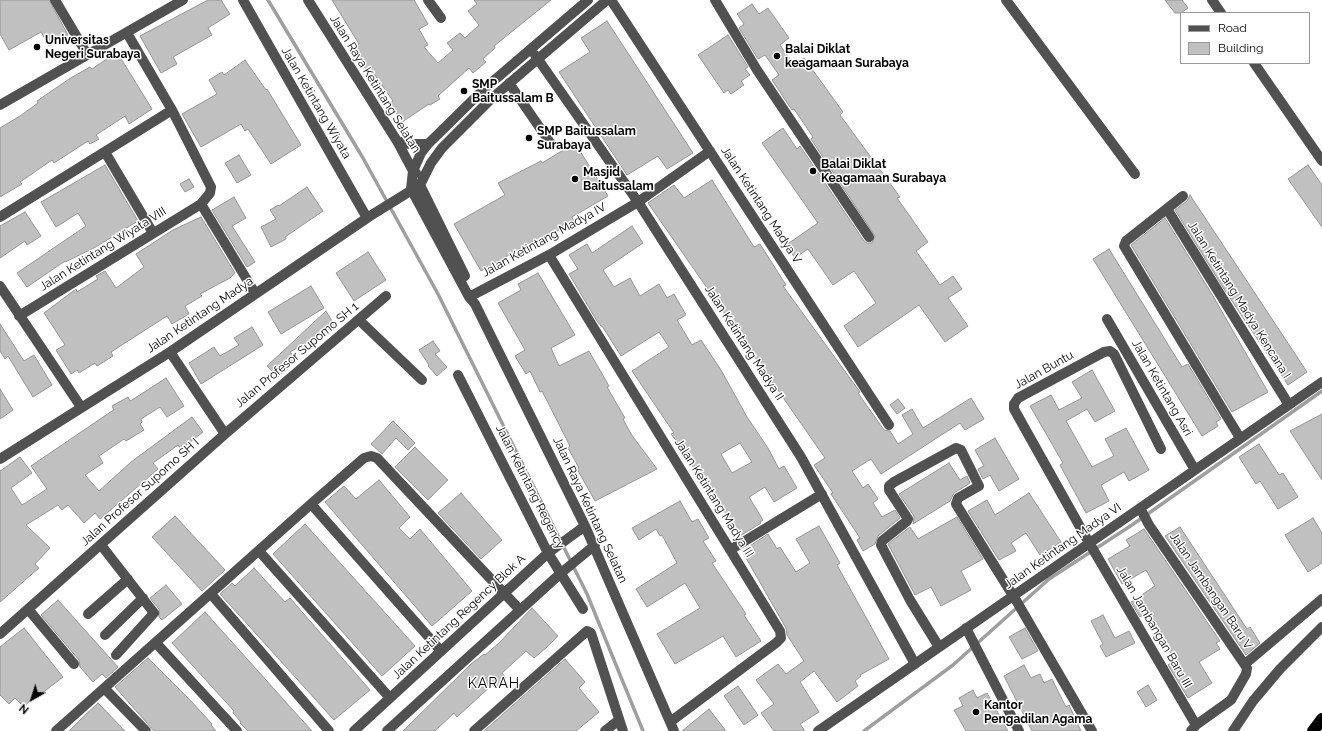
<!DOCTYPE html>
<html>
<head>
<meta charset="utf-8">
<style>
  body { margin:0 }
  #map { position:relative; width:1322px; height:731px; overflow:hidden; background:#fff; font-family:Raleway,sans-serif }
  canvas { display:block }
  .legend { position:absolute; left:1180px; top:12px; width:130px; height:52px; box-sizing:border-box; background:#fff; border:1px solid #999; margin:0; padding:5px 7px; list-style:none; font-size:12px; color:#000 }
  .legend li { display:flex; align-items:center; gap:8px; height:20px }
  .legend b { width:20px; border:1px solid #999 }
  .north { position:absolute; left:12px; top:679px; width:40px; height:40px; -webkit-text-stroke:3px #fff; paint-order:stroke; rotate:219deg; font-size:11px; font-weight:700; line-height:16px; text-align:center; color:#000 }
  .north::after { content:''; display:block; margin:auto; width:14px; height:18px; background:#000; clip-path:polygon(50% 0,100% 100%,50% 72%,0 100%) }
</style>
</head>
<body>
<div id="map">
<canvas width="1322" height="731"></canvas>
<ul class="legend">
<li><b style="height:5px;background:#515151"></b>Road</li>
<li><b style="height:11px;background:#c0c0c0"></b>Building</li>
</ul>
<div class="north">N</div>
</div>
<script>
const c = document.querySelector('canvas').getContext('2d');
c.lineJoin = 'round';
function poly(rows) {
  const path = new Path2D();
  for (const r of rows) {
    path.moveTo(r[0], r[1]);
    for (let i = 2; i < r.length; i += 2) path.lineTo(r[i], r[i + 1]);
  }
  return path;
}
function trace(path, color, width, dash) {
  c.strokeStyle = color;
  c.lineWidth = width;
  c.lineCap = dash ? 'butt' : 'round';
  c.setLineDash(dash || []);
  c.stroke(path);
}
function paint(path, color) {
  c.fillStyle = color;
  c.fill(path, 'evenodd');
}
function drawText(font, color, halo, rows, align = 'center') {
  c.font = font + ' Raleway,sans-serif';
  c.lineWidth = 3;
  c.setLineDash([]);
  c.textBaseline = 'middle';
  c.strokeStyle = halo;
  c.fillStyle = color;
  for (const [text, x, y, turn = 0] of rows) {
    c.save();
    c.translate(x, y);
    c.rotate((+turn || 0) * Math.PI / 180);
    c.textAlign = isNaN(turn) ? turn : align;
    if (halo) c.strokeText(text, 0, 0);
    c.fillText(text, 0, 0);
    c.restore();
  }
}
const stream = poly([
  [268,0,363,158,438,294,587,594,643,731],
  [864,731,953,665,1049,579,1132,525,1322,391]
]);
const building = poly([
  [0,0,49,0,68,35,49,46,41,32,9,50,0,34,0,0],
  [208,0,221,0,230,14,208,28,212,35,173,57,177,64,161,73,140,36,208,0],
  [332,0,414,0,428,24,419,29,428,45,424,47,438,63,453,50,447,43,460,33,465,38,479,25,468,11,477,4,474,0,551,0,494,46,495,48,483,59,486,62,473,73,469,68,438,96,440,99,430,105,429,104,402,122,390,103,393,101,375,75,371,77,353,48,359,44,332,0],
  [1165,0,1182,0,1188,8,1181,13,1175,13,1165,0],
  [752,4,759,14,768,8,789,38,780,45,794,65,804,58,843,112,840,115,900,197,897,198,928,242,916,251,940,285,953,276,962,289,948,298,968,326,945,342,919,305,858,347,844,326,876,303,854,271,833,285,808,249,795,258,786,245,818,223,762,143,783,128,797,149,800,146,864,241,867,243,872,243,875,236,811,139,813,137,794,109,792,110,772,80,779,75,765,55,758,59,739,28,744,24,737,14,752,4],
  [607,21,693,153,667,169,658,156,627,175,559,72,590,52,581,38,607,21],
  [728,35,748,67,745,69,750,75,741,81,744,85,731,94,728,90,724,93,698,55,728,35],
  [117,52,152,109,129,124,125,116,96,135,99,139,90,144,88,141,54,163,52,160,20,182,22,184,0,197,0,128,20,116,38,103,37,101,69,79,90,67,92,69,117,52],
  [245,60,266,90,267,89,301,145,271,164,248,129,245,131,241,124,201,147,182,114,217,94,209,80,222,72,224,75,245,60],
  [575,143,608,196,572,217,574,222,534,243,533,241,481,271,454,224,505,195,498,183,541,161,542,163,575,143],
  [239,155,251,175,237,183,225,163,239,155],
  [105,165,138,221,94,248,65,262,65,261,27,287,17,273,86,226,78,213,56,227,41,202,105,165],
  [1308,165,1322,185,1322,227,1288,179,1308,165],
  [189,179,194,187,185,192,180,184,189,179],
  [712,180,754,247,760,244,786,285,783,286,860,392,858,393,884,430,890,431,898,444,913,434,902,415,912,409,923,428,971,398,984,419,965,430,960,423,881,474,871,459,852,471,863,488,868,484,878,499,873,503,882,517,895,510,900,518,878,536,875,544,863,551,857,540,860,538,831,494,833,493,814,465,825,458,648,203,674,185,684,198,712,180],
  [307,187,323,211,285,237,286,239,271,247,261,227,276,219,270,210,278,205,279,206,307,187],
  [1190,195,1307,372,1288,385,1224,289,1175,210,1187,201,1190,195],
  [234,197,246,218,232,226,255,262,247,267,212,210,234,197],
  [25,212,41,236,27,245,25,241,0,258,0,226,25,212],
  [201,217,235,273,230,278,200,294,202,296,185,306,189,314,172,324,167,316,111,352,113,356,97,366,95,363,79,373,77,370,71,374,56,350,65,345,44,313,76,289,77,292,98,279,96,276,105,271,116,288,144,267,136,254,173,230,201,217],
  [1165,218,1213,296,1268,392,1232,412,1131,245,1165,218],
  [632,226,643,243,603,270,614,287,630,278,640,296,659,284,667,298,674,294,686,315,677,320,692,345,701,340,721,370,747,417,768,448,779,469,784,466,797,488,774,502,765,487,749,497,763,520,760,522,761,523,740,536,716,498,713,500,681,447,671,434,674,433,632,371,669,347,659,332,621,356,602,326,601,326,597,321,569,274,578,269,569,255,587,244,592,253,632,226],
  [740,443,752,462,732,473,721,454,740,443],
  [1109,249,1182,367,1188,364,1221,419,1216,422,1218,426,1202,436,1093,259,1109,249],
  [368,252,386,280,354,301,336,273,368,252],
  [538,273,575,335,551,348,559,366,589,351,609,386,607,387,625,418,623,419,631,434,657,469,595,501,577,469,579,468,568,448,570,446,542,391,540,392,530,371,526,374,515,356,525,350,498,303,521,290,518,284,538,273],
  [311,286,324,308,281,334,268,312,311,286],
  [326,311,335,326,290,352,297,359,278,377,267,366,326,311],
  [0,324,24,361,34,355,52,385,33,397,8,356,5,359,0,351,0,324],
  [252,327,263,345,201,384,189,363,214,347,220,356,239,345,234,338,252,327],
  [433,341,440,351,435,354,447,367,437,376,428,366,429,365,419,350,433,341],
  [1092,370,1115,411,1095,422,1087,409,1066,421,1092,467,1114,456,1105,439,1126,428,1149,470,1129,481,1124,472,1101,485,1109,501,1086,513,1060,465,1063,463,1030,406,1051,395,1059,410,1082,398,1072,382,1092,370],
  [166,378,184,406,167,417,160,407,141,419,142,422,140,424,144,430,126,441,124,439,99,456,103,463,85,475,99,491,131,462,192,417,203,432,181,449,178,445,153,463,158,469,100,519,95,513,84,523,68,505,62,510,58,505,26,525,50,548,35,564,39,568,0,602,0,471,20,457,32,473,11,488,22,505,47,489,31,466,109,413,114,410,112,406,128,397,130,401,132,400,166,378],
  [0,389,13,410,0,419,0,389],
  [898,399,905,408,897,414,890,405,898,399],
  [1322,414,1322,480,1290,431,1322,414],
  [393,421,415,443,408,450,396,438,382,454,371,444,393,421],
  [995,438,1019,479,999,491,990,475,983,479,978,469,984,466,975,450,995,438],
  [1259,444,1279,475,1283,473,1298,497,1278,509,1260,481,1256,484,1239,457,1259,444],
  [415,447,448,480,428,500,395,467,415,447],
  [949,463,960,480,967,476,970,483,954,493,950,501,913,524,914,516,899,494,949,463],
  [379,480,410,517,399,528,410,539,420,529,472,591,432,626,325,502,344,486,356,499,379,480],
  [461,493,502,540,481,559,438,513,461,493],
  [1029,493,1061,542,1040,555,1026,533,1011,543,1016,551,999,560,968,511,987,500,995,515,1029,493],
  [680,501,692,522,698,519,709,538,703,541,716,561,712,563,746,614,744,615,761,641,736,657,723,636,675,664,657,634,700,608,685,583,647,607,636,589,677,563,662,535,660,536,656,529,639,540,632,528,680,501],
  [175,516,225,570,202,591,152,537,175,516],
  [957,517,983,559,961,571,971,590,941,606,931,587,915,595,888,544,910,527,918,539,957,517],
  [1313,518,1322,533,1322,563,1308,572,1285,535,1313,518],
  [305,524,415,646,382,676,273,554,305,524],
  [819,526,840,563,837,565,889,659,860,675,861,676,855,681,858,686,837,702,814,671,800,682,819,712,800,724,805,731,774,731,761,713,774,704,756,680,778,664,786,674,804,661,787,635,786,628,742,551,768,534,777,549,780,547,796,572,810,563,796,539,819,526],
  [1180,527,1247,629,1250,627,1260,643,1246,655,1165,536,1180,527],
  [1144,529,1220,641,1216,643,1220,649,1199,662,1212,683,1188,698,1168,665,1175,660,1146,613,1140,617,1131,602,1155,586,1146,570,1122,584,1108,559,1130,546,1126,540,1144,529],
  [254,568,285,602,290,598,370,690,334,720,220,594,232,583,235,586,254,568],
  [166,585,182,604,162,620,159,617,159,609,150,598,166,585],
  [58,600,118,667,106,678,102,674,93,682,80,667,79,660,41,615,58,600],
  [532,608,558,636,546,648,534,658,526,651,502,673,506,678,495,688,492,685,457,717,454,713,435,731,403,731,471,664,484,654,485,655,499,643,532,608],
  [205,612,292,709,312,731,248,731,240,723,241,722,233,713,234,711,172,643,205,612],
  [1103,615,1115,638,1129,631,1135,643,1106,657,1100,646,1103,644,1091,621,1103,615],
  [24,628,63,677,37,697,35,695,24,707,15,698,9,704,0,695,0,647,24,628],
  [1025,628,1038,651,1022,659,1009,637,1025,628],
  [148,658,191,701,212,724,211,725,216,731,154,731,115,687,148,658],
  [565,659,585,682,579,688,599,712,576,731,484,731,565,659],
  [1024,665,1031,678,1040,674,1044,683,1052,679,1066,707,1069,705,1081,731,1032,731,1004,676,1024,665],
  [1148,685,1157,700,1146,707,1137,692,1148,685],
  [738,686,758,715,744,725,724,696,738,686],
  [973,690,977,698,987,693,1008,731,966,731,954,710,963,706,959,698,973,690],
  [98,703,125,731,69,731,82,718,98,703],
  [709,709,726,731,682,731,709,709]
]);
const minor = poly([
  [55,0,87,54],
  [243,0,367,218],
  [308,0,397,141,413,171,416,173],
  [428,0,441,18],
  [588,0,484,89,428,144,421,153,413,171,411,189,469,297,475,304,585,526,674,731],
  [611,0,889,425],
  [715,0,757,70,869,237],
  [1006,0,1135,174],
  [1212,0,1221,13],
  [535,55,638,202,801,457,915,664],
  [1254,63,1322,161],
  [509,83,551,144],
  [0,105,183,0],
  [397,141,409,144,428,144],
  [105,152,153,233],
  [420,185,465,276],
  [1183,196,1126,241,1124,246,1240,438],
  [201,204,255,293],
  [1167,209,1289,405],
  [0,217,172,110],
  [549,255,780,631,781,638,776,643,670,722],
  [0,286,81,407],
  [469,297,549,255,638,202,710,151],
  [19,316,201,204,210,193,211,187,172,110,127,33],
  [1107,319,1195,470],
  [359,320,422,380],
  [170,352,225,434],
  [458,375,548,553,583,609],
  [1161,449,1114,354,1110,351,1104,352,1018,398,1014,404,1014,409,1084,534,1196,725],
  [0,459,170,352,370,216,420,185,431,163,442,148,491,99,607,0],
  [311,504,441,651],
  [1140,508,1149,525,1247,668,1246,674,1231,700,1196,725,1191,731],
  [101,545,154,613,116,655],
  [730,550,822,494],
  [259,551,390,698],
  [211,594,329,731],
  [28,609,74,664],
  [88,614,128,579],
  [966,628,1019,731],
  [0,634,225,434,386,296],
  [105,635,143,598],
  [156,643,237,731],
  [939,647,910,600,881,545,882,541,907,521,908,519,889,490,889,486,894,482,956,448,961,450,979,486,958,498,956,504,1017,602,1092,731],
  [1245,664,1322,599],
  [105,689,146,731],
  [56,731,311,504,364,458,371,456,377,458,520,610],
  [354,731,548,553,585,526],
  [387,731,561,573,595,545],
  [474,731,587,631,591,633,623,731],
  [605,731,619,720],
  [818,731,1322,382],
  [1233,731,1253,701,1280,669,1322,627]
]);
const highway = poly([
  [1313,731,1322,719]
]);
const markers = [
  [37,47,4,"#000"],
  [777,56,4,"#000"],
  [464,91,4,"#000"],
  [529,138,4,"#000"],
  [813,171,4,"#000"],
  [575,179,4,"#000"],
  [976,712,4,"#000"]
];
const poiNames = [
  ["Universitas",45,40],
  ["Negeri Surabaya",45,54],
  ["Balai Diklat",785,49],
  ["keagamaan Surabaya",785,63],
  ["SMP",472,84],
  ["Baitussalam B",472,98],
  ["SMP Baitussalam",537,131],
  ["Surabaya",537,145],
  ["Balai Diklat",821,164],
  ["Keagamaan Surabaya",821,178],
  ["Masjid",583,172],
  ["Baitussalam",583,186],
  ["Kantor",984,705],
  ["Pengadilan Agama",984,719]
];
const streetNames = [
  ["Jalan Raya Ketintang Selatan",375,84,58],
  ["Jalan Ketintang Wiyata",316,103,60],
  ["Jalan Ketintang Madya V",761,205,57],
  ["Jalan Ketintang Madya IV",544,240,-29],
  ["Jalan Ketintang Wiyata VIII",103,249,-32],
  ["Jalan Ketintang Madya Kencana I",1239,300,58],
  ["Jalan Ketintang Madya",200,315,-34],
  ["Jalan Ketintang Madya II",744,343,57],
  ["Jalan Profesor Supomo SH 1",297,355,-40],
  ["Jalan Buntu",1044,370,-29],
  ["Jalan Ketintang Asri",1162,388,60],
  ["Jalan Ketintang Regency",530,487,63],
  ["Jalan Profesor Supomo SH I",140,492,-42],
  ["Jalan Ketintang Madya III",714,498,58],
  ["Jalan Raya Ketintang Selatan",590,510,65],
  ["Jalan Ketintang Madya VI",1063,546,-35],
  ["Jalan Jambangan Baru V",1211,591,56],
  ["Jalan Ketintang Regency Blok A",459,617,-43],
  ["Jalan Jambangan Baru III",1154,627,60]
];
const quarterNames = [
  ["KARAH",494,684]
];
trace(stream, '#9f9f9f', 3.5);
paint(building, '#c0c0c0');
trace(building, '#959595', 1);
trace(minor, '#515151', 10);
trace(highway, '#000', 12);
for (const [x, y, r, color] of markers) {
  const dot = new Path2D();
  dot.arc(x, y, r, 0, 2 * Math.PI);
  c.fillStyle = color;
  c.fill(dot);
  trace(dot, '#fff', 1.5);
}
drawText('bold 12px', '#000', '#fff', poiNames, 'left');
drawText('12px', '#000', '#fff', streetNames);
c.letterSpacing = '1px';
drawText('14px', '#000', '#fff', quarterNames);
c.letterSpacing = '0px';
</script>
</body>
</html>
